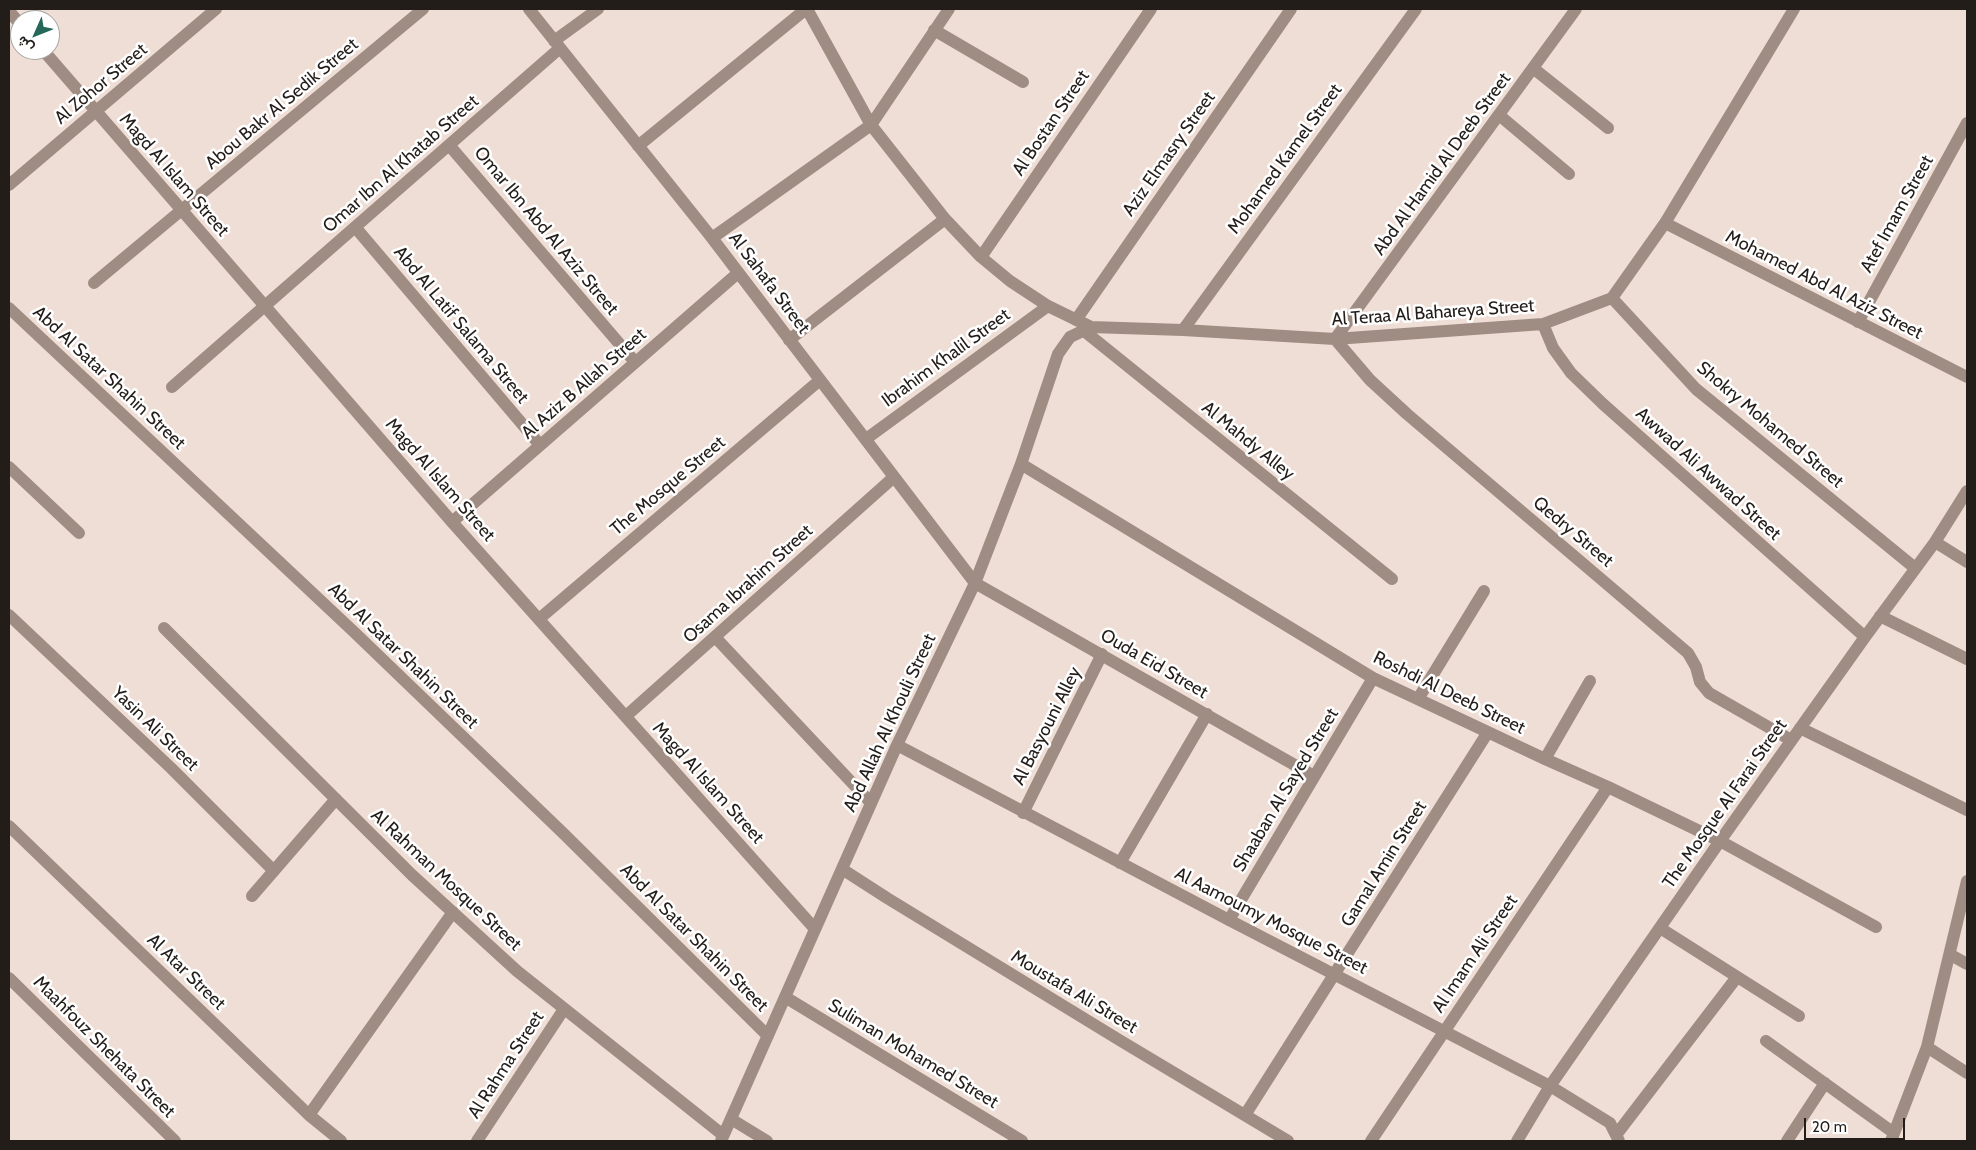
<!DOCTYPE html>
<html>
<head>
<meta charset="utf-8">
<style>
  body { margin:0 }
  #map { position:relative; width:1976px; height:1150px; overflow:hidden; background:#efded5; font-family:Cabin,Vazirmatn,sans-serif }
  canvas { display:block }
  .frame { position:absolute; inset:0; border:10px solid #231d1a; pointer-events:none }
  .north { position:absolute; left:10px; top:10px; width:50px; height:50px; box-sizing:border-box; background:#fff; border:1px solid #a7a5a3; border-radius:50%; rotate:226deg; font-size:14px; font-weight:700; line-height:20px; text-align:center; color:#231d1a }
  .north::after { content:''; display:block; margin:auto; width:18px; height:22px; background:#256859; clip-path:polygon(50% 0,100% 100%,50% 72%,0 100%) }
  .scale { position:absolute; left:1804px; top:1118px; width:101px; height:22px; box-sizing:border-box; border:2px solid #231d1a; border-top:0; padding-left:6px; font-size:15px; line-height:18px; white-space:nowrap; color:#231d1a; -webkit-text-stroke:4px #fff; paint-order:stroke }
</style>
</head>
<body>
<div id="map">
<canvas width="1976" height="1150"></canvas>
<div class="frame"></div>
<div class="north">ش</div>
<div class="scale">20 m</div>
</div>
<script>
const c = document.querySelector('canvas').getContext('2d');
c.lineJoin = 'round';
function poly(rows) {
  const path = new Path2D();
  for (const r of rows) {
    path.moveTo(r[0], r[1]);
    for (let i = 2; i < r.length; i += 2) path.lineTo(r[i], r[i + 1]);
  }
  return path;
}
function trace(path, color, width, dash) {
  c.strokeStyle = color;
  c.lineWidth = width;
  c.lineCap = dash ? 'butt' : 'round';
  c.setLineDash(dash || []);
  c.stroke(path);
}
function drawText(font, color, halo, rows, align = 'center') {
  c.font = font + ' Cabin,sans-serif';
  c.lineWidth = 5;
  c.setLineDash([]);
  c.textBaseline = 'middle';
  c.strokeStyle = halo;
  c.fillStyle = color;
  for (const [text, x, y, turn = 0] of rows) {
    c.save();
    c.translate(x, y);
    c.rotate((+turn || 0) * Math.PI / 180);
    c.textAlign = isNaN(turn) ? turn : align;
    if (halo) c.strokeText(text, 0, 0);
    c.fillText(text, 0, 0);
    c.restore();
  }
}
const street = poly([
  [529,9,712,238,975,583,1314,776],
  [807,9,871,125,945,219,981,257,1010,281,1048,306,1091,327],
  [1576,9,1335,339,1370,380,1407,414,1688,653,1696,667,1700,682,1709,693,1791,740],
  [9,11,20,24],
  [934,30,1023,82],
  [554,41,598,9],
  [43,50,452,522,815,929],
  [1533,68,1608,128],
  [1499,115,1569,174],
  [449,145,635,362],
  [638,146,806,9],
  [9,185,216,9],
  [1665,223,1967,377],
  [355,227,540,445],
  [712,238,871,125,949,9],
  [981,257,1151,9],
  [94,283,423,9],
  [1612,298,1696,389,1915,568],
  [9,308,353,631,564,834,768,1036],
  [1076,320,1291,9],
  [1858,322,1967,123],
  [1543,324,1553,348,1571,373,1603,404,1865,637],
  [1083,330,1392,579],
  [1183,330,1416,9],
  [789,340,945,219],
  [172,387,560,48],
  [866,439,1048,306],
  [1021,464,1373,678,1545,759,1608,787,1720,841,1876,927],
  [9,467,79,533],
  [452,522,738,273],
  [1935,542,1967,562],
  [9,615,171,768,274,871],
  [1880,616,1967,659],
  [539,619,820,380],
  [164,628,412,875,517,971,723,1135],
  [715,637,871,803],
  [1418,699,1484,591],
  [626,716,894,477],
  [1800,728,1967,810],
  [897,745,1229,920,1550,1086,1610,1123,1619,1141],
  [1545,759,1590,681],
  [1023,813,1102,654],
  [9,826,309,1115,341,1141],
  [1120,863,1207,714],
  [842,869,887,898,1121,1041,1288,1141],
  [252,896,336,799],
  [1229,920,1373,678],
  [1660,928,1799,1016],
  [1951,955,1967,964],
  [9,978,175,1141],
  [785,997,1022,1141],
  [1766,1041,1894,1133],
  [1927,1047,1967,1073],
  [309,1115,453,912],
  [1245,1115,1488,732],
  [731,1119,767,1141],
  [1616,1135,1737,977],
  [477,1141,564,1009],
  [721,1141,897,745,975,583,1021,464,1058,354,1070,337,1091,327,1183,330,1335,339,1543,324,1612,298,1665,223,1794,9],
  [1371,1141,1608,787],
  [1517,1141,1550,1086,1720,841,1865,637,1935,542,1967,491],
  [1787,1141,1825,1083],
  [1891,1141,1927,1047,1967,881]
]);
const streetNames = [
  ["Al Zohor Street",101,84,-40],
  ["Abou Bakr Al Sedik Street",282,104,-40],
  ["Al Bostan Street",1051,123,-56],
  ["Aziz Elmasry Street",1169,154,-55],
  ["Mohamed Kamel Street",1285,159,-54],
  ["Omar Ibn Al Khatab Street",401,164,-41],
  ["Abd Al Hamid Al Deeb Street",1442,164,-54],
  ["Magd Al Islam Street",174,175,49],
  ["Atef Imam Street",1897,214,-61],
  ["Omar Ibn Abd Al Aziz Street",546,231,50],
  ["Al Sahafa Street",769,283,53],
  ["Mohamed Abd Al Aziz Street",1824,285,27],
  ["Al Teraa Al Bahareya Street",1433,313,-4],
  ["Abd Al Latif Salama Street",461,325,50],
  ["Ibrahim Khalil Street",946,358,-36],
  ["Abd Al Satar Shahin Street",109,378,43],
  ["Al Aziz B Allah Street",584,384,-41],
  ["Shokry Mohamed Street",1770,425,40],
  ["Al Mahdy Alley",1248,441,39],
  ["Awwad Ali Awwad Street",1708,474,42],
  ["Magd Al Islam Street",440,480,49],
  ["The Mosque Street",668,486,-40],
  ["Qedry Street",1573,532,40],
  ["Osama Ibrahim Street",748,584,-42],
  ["Abd Al Satar Shahin Street",403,656,44],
  ["Ouda Eid Street",1154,664,30],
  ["Roshdi Al Deeb Street",1449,693,26],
  ["Abd Allah Al Khouli Street",890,723,-65],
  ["Al Basyouni Alley",1047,726,-63],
  ["Yasin Ali Street",155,729,44],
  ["Magd Al Islam Street",708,783,48],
  ["Shaaban Al Sayed Street",1286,790,-59],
  ["The Mosque Al Farai Street",1725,804,-55],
  ["Gamal Amin Street",1384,864,-58],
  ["Al Rahman Mosque Street",446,880,43],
  ["Al Aamoumy Mosque Street",1271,921,27],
  ["Abd Al Satar Shahin Street",694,938,45],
  ["Al Imam Ali Street",1475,954,-56],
  ["Al Atar Street",186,972,44],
  ["Moustafa Ali Street",1074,992,31],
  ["Maahfouz Shehata Street",104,1047,45],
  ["Suliman Mohamed Street",913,1054,31],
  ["Al Rahma Street",506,1065,-57]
];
trace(street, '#9f8c82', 12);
drawText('18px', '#231d1a', '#fff', streetNames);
</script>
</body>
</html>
